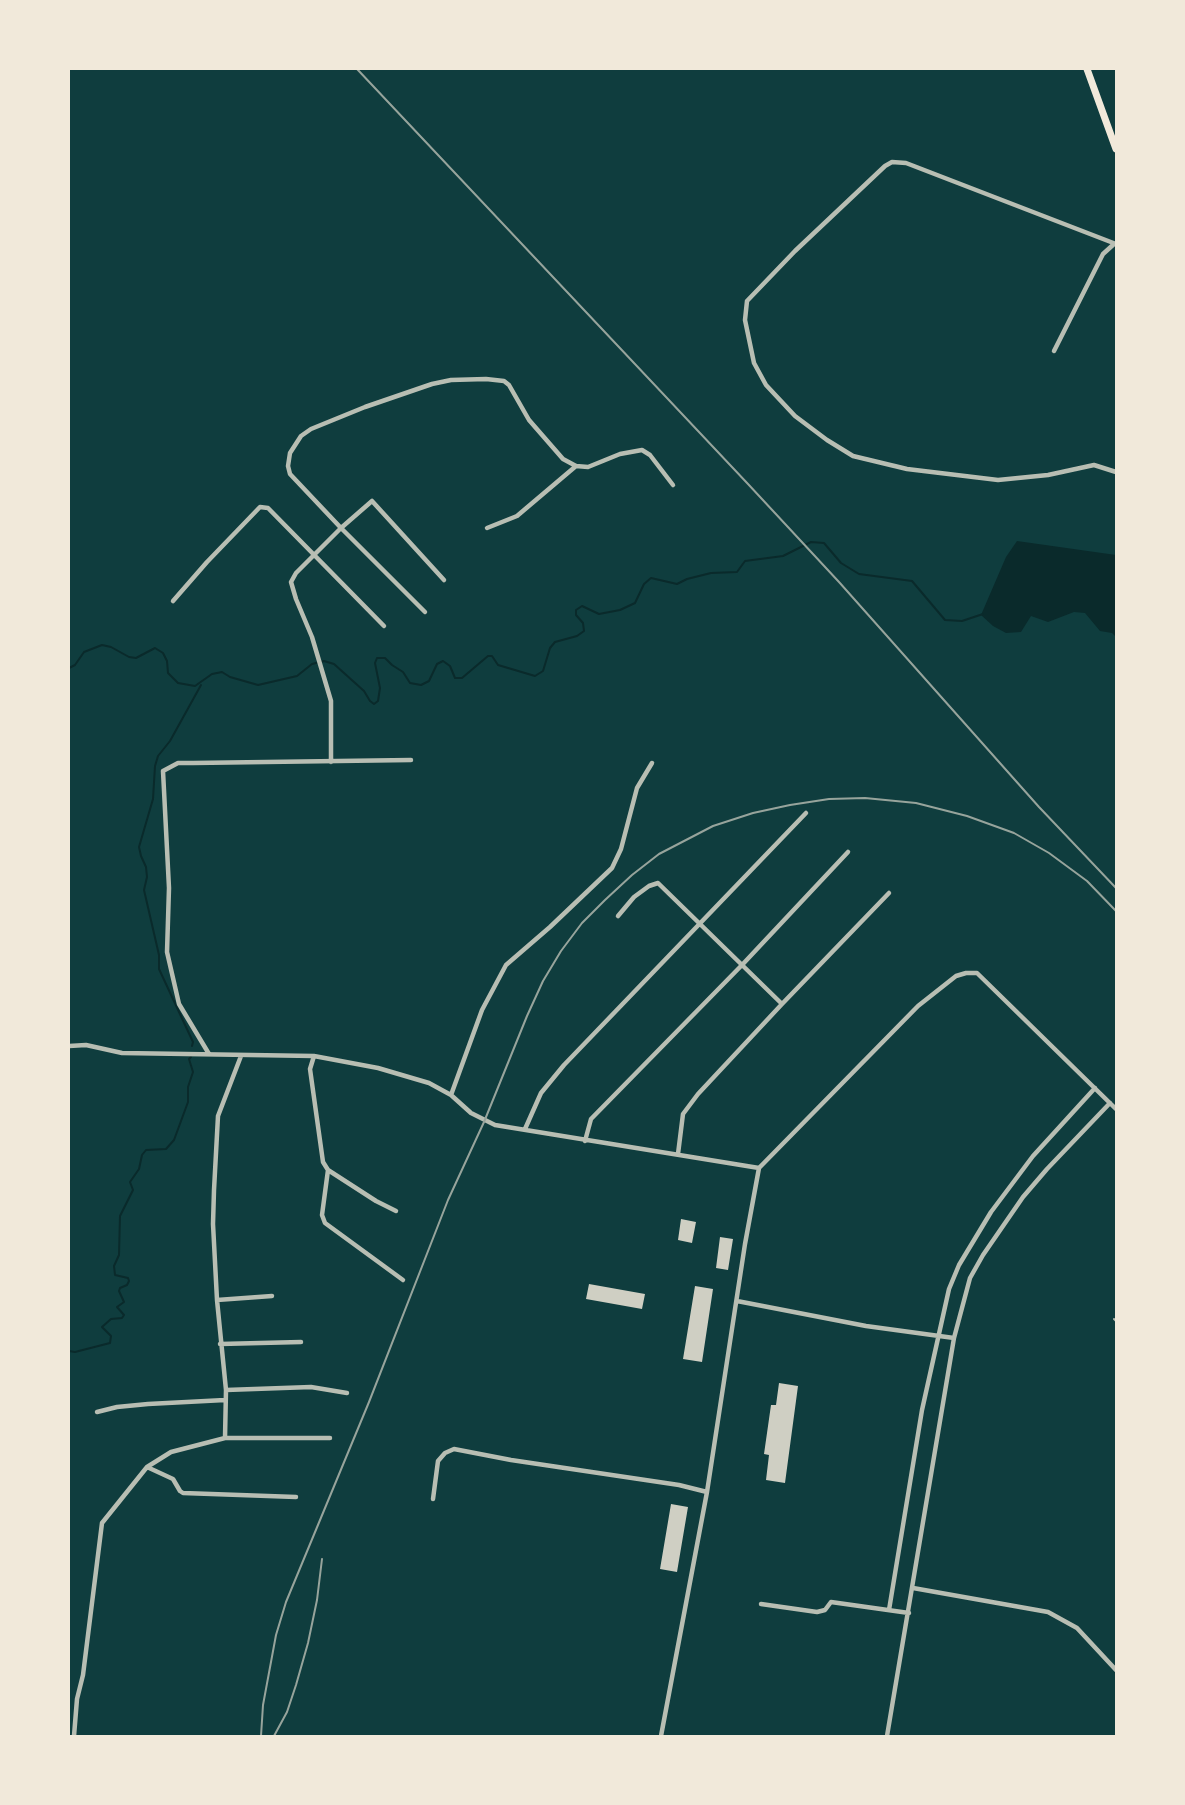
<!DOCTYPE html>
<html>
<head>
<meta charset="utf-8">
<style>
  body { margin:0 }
  #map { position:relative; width:1185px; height:1805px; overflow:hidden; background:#0f3d3e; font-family:"Times New Roman",serif }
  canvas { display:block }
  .frame { position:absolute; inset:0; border:70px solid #f1e9da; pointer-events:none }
</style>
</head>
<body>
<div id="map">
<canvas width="1185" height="1805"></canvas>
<div class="frame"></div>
</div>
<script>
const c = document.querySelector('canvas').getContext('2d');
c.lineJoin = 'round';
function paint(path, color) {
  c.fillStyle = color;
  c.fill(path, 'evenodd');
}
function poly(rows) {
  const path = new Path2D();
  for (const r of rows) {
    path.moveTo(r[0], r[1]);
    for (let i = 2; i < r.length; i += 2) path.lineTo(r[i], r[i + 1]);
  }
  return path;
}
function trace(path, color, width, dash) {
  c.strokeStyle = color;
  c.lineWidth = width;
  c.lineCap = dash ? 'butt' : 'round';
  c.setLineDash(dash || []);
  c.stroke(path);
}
const water = poly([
  [1017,541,1116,555,1116,637,1112,633,1100,631,1085,613,1074,612,1048,622,1031,616,1021,632,1006,633,993,626,981,615,1006,557]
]);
const stream = poly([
  [69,668,75,665,84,652,102,645,111,647,129,657,136,658,155,648,163,653,167,661,168,673,178,683,195,686,212,674,222,672,230,677,258,685,297,676,312,664,324,661,334,664,364,691,370,701,374,704,378,701,380,688,375,663,377,658,385,658,392,665,403,672,410,683,421,685,429,681,437,664,443,661,450,666,455,678,462,678,488,656,492,656,498,665,535,676,543,671,550,648,555,642,577,636,584,631,583,623,576,615,576,610,582,606,599,614,620,610,635,603,644,584,651,578,677,584,687,579,711,573,737,572,745,561,783,556,811,542,824,543,841,563,859,574,912,581,945,620,962,621,983,614],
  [192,1046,193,1042,159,969,159,955,144,890,147,877,146,867,141,856,139,847,153,799,155,766,158,756,170,741,201,685],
  [69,1351,75,1352,110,1343,111,1336,102,1327,111,1319,122,1318,124,1315,117,1307,124,1302,119,1291,120,1288,127,1285,129,1281,128,1278,115,1275,114,1266,119,1255,120,1216,133,1190,130,1182,139,1169,142,1155,146,1150,166,1149,174,1140,188,1102,188,1087,193,1072,189,1059,191,1057]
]);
const building = poly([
  [681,1219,696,1222,692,1243,678,1240],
  [720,1237,733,1239,728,1270,716,1268],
  [589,1284,645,1294,642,1309,586,1299],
  [695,1286,713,1289,702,1362,683,1359],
  [779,1383,798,1386,785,1483,766,1480,769,1455,764,1454,771,1405,776,1405],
  [671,1504,688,1507,677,1572,660,1569]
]);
const service = poly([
  [1114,1319,1116,1321]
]);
const minor = poly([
  [1116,244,906,163,892,162,885,166,795,251,747,301,745,320,754,363,766,385,795,416,827,440,853,456,907,469,998,480,1048,475,1094,465,1116,472],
  [1054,351,1103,254,1114,244],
  [487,528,517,516,576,466],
  [173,601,207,562,260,507,268,508,384,626],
  [425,612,341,528,290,474,288,466,290,453,301,436,311,429,365,407,432,384,451,380,486,379,504,381,509,385,529,420,563,459,576,466,588,467,620,454,642,450,650,455,673,485],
  [331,762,331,701,312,637,296,599,291,582,296,573,341,528,372,501,444,580],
  [618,916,634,897,649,886,658,883,782,1004],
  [69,1046,86,1045,122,1053,314,1056,378,1068,429,1083,451,1095,471,1113,495,1125,759,1168],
  [209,1054,179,1004,167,952,169,888,163,771,178,763,193,763,411,760],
  [314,1056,310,1069,323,1162,328,1170,376,1201,396,1211],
  [451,1095,482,1010,506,965,550,927,612,868,621,849,637,788,652,763],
  [525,1129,541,1093,564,1065,806,813],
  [585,1141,591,1119,742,965,848,852],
  [678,1154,683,1114,698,1094,782,1004,889,893],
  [328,1170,322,1215,325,1223,403,1280],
  [217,1300,272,1296],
  [737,1301,866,1326,954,1338],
  [220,1344,301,1342],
  [226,1390,311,1387,347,1393],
  [97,1412,117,1407,148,1404,225,1400],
  [225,1438,226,1390,217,1300,213,1224,214,1190,218,1116,241,1056],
  [147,1467,173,1479,180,1491,183,1493,296,1497],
  [433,1499,438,1461,445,1453,454,1449,511,1460,679,1485,707,1492],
  [913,1588,1048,1612,1077,1628,1116,1670],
  [761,1604,817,1612,825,1610,831,1602,909,1613],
  [889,1610,922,1410,949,1289,959,1265,991,1212,1033,1156,1095,1088],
  [74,1736,77,1699,83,1675,102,1523,147,1467,171,1452,225,1438,330,1438],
  [661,1736,707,1492,745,1244,759,1168,918,1006,956,976,966,973,977,973,1116,1109],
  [887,1736,954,1338,970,1278,983,1255,1023,1197,1047,1169,1110,1103]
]);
const secondary = poly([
  [1087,69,1116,149]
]);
const rail = poly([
  [357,69,748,484,839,582,1039,807,1116,888],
  [261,1736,263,1705,276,1635,286,1602,369,1402,448,1200,484,1122,527,1016,543,981,561,951,582,923,605,900,632,875,659,854,713,826,753,813,790,805,829,799,865,798,916,803,967,816,1014,833,1049,853,1087,881,1116,911],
  [274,1736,287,1712,296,1685,308,1643,317,1600,322,1559]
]);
paint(water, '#0a2a2b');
trace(stream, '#0a2a2b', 2);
paint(building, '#cfcfc3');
trace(service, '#b8beb3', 2);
trace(minor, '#b8beb3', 4.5);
trace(secondary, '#f1e9da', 7);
trace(rail, '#97a49c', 2);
</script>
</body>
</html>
